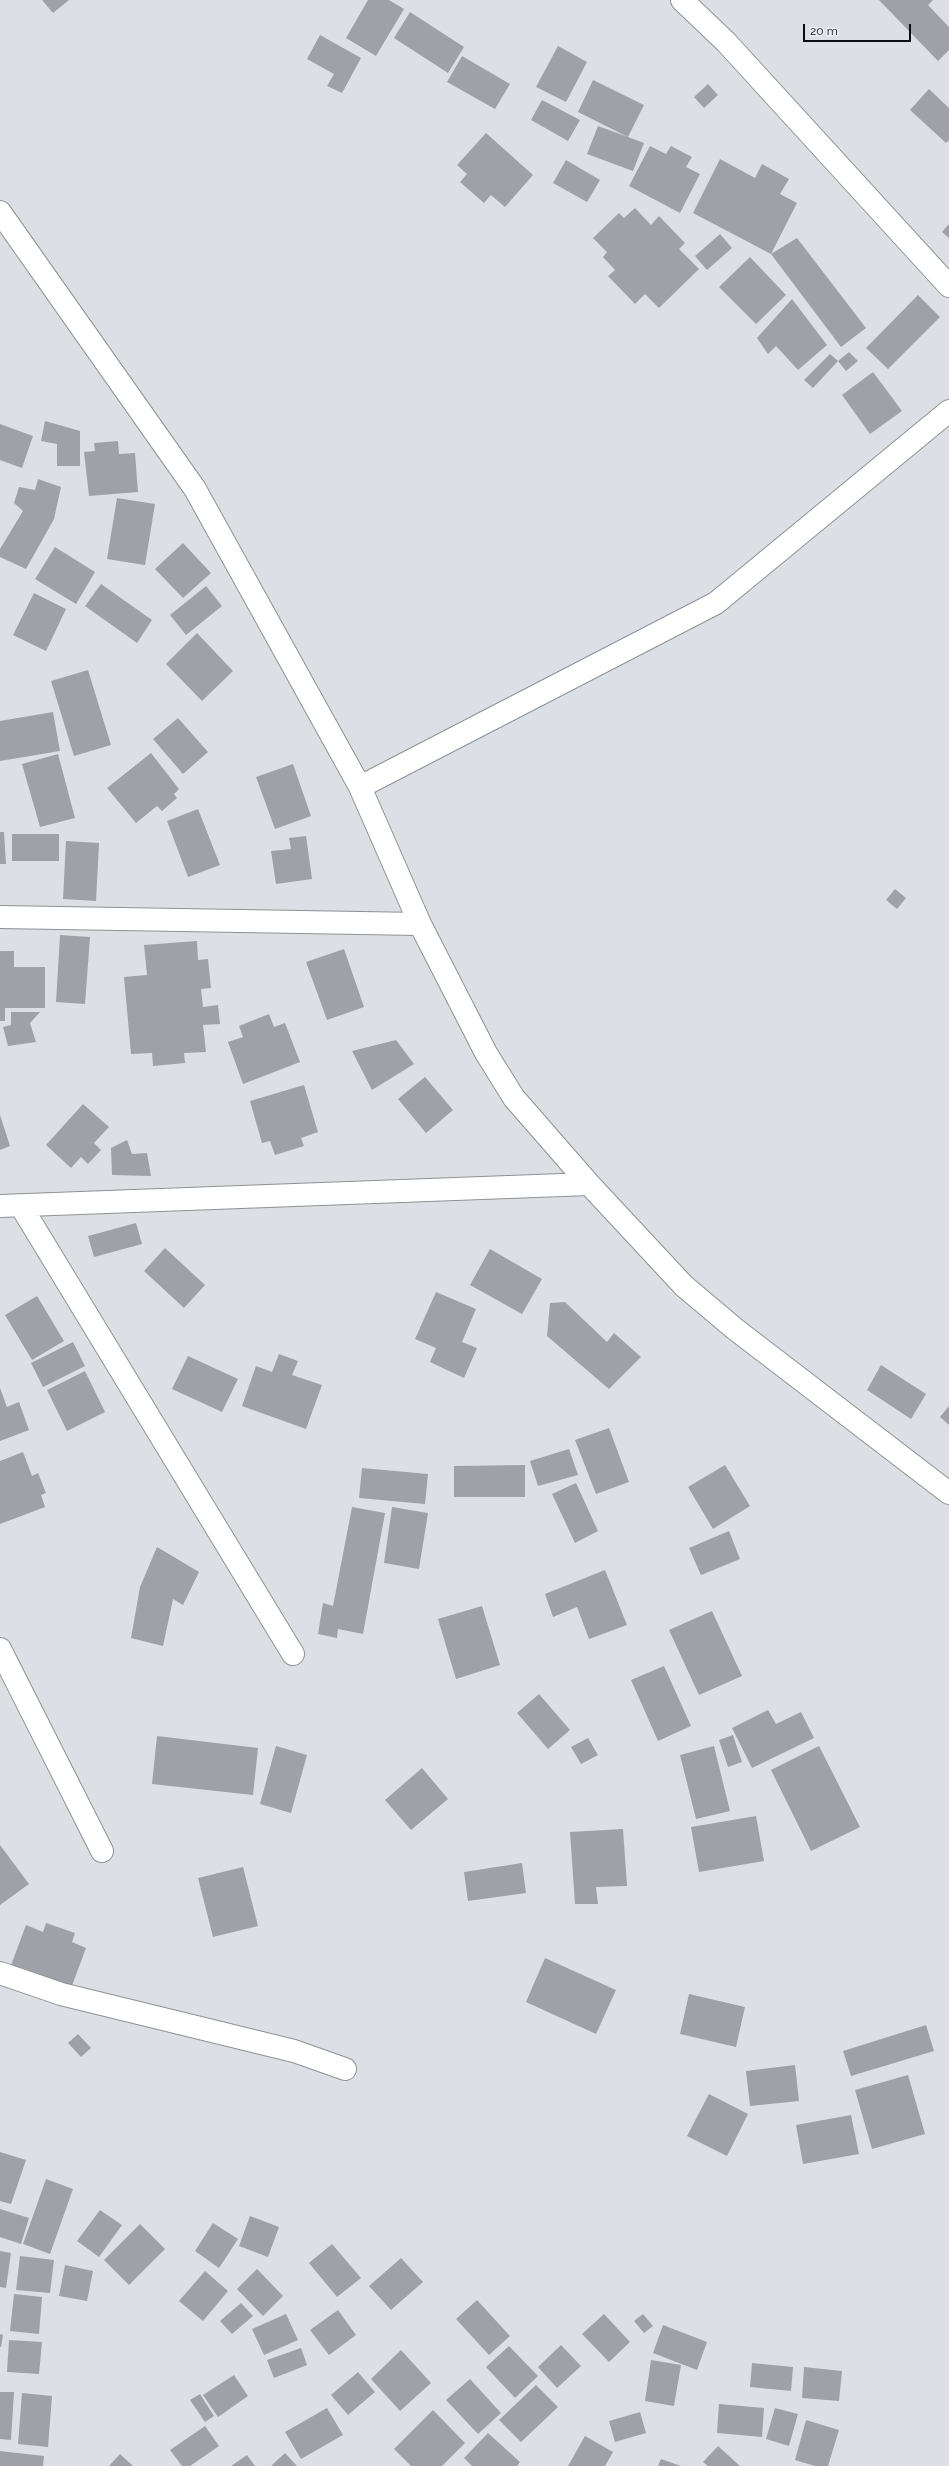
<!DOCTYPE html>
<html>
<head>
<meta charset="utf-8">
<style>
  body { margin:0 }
  #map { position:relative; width:949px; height:2466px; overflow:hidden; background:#dce0e4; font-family:Raleway,sans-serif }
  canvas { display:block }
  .scale { position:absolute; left:803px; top:24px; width:108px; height:18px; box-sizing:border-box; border:2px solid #0c0d0f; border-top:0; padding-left:5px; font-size:12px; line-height:14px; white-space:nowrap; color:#0c0d0f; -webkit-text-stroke:3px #e9edf2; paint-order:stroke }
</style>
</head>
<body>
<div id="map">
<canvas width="949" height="2466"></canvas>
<div class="scale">20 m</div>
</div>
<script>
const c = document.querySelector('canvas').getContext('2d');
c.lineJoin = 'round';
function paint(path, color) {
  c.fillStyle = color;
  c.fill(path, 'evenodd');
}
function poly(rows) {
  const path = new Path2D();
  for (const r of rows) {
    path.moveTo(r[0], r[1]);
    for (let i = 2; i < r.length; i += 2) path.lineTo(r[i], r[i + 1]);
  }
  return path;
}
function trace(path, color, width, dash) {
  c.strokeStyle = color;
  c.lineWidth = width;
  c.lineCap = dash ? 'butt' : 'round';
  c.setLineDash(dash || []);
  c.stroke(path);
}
const building = poly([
  [42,0,69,0,53,13],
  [368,0,389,0,404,9,376,56,346,38],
  [879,0,933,0,928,5,949,27,949,50,938,61],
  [410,12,464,47,448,73,394,38],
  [320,35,361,58,342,93,327,86,334,74,307,59],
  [558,46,587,62,566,102,536,87],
  [462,56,510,84,495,109,447,82],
  [593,80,644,105,628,137,644,143,633,171,587,154,598,126,628,137,578,112],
  [708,84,718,95,704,108,694,97],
  [929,89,949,108,949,140,946,143,910,110],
  [542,100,580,120,568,141,531,120],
  [486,133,533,175,505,207,491,195,484,203,460,182,467,174,457,165],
  [650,146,666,154,671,146,692,157,686,167,700,174,680,213,629,186],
  [720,159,755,178,762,164,789,179,780,194,797,203,771,254,693,213],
  [566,160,600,180,587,202,553,183],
  [635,208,651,225,659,216,685,243,679,249,699,269,659,308,645,294,635,304,608,276,615,270,603,257,607,252,593,238,619,213,624,218],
  [949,224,949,238,942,232],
  [720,234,732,248,707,270,695,256],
  [797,238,866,328,841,347,771,254],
  [750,257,786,295,756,324,719,287],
  [918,295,940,317,888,369,866,348],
  [792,299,827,345,798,370,776,346,768,354,757,338],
  [849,352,858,361,846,371,838,361],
  [830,354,838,361,813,388,804,380],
  [873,372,902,411,870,434,842,395],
  [45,421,80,431,80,466,57,466,57,444,41,441],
  [0,424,33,436,22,468,0,460],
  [118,441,119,454,135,453,138,492,89,496,84,452,95,451,94,443],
  [38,479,61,487,54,519,26,569,0,557,0,549,23,511,14,503,19,487,35,490],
  [117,498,155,504,145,565,107,559],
  [183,543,211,573,183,598,155,569],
  [55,547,95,572,76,604,35,579],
  [101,584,152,620,137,643,85,606],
  [206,586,222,606,186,635,170,615],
  [34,593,66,609,46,651,13,635],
  [197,633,233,671,202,701,166,664],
  [88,670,111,745,74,756,51,681],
  [53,712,60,751,0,761,0,721],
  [178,718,208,752,183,774,153,739],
  [151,753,179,789,174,794,177,798,162,811,157,806,136,823,107,788],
  [58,754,75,818,40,827,22,764],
  [293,764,311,816,275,829,256,777],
  [198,809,220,865,188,877,167,821],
  [0,832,4,832,6,864,0,864],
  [12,834,59,834,59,861,12,861],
  [306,836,312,879,276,884,271,851,291,849,289,838],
  [66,841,99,843,96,901,63,899],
  [895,889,906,898,897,909,886,900],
  [60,935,90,937,85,1004,56,1002],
  [197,941,198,960,208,959,211,988,201,989,203,1007,218,1005,220,1024,203,1025,206,1052,184,1053,185,1063,153,1066,152,1053,131,1054,124,977,147,975,144,945],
  [344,949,364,1007,327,1020,306,962],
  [0,951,14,951,14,967,45,967,45,1008,5,1008,5,1021,0,1021],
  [11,1012,40,1012,30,1023,36,1042,8,1046,3,1027,11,1025],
  [269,1014,274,1027,285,1023,300,1062,243,1084,228,1042,243,1037,239,1026],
  [396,1040,414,1064,372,1090,352,1051],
  [425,1077,453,1110,426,1133,398,1099],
  [304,1085,318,1132,301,1138,304,1146,275,1155,270,1141,262,1143,250,1101],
  [83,1104,109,1127,94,1143,101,1150,88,1164,81,1157,71,1168,46,1145],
  [0,1115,10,1146,0,1150],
  [127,1140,132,1154,147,1153,151,1176,112,1175,111,1148],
  [136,1223,142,1244,94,1257,88,1236],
  [165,1248,205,1285,184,1308,144,1271],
  [490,1249,542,1279,522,1314,470,1285],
  [436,1292,476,1309,462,1342,477,1348,464,1378,430,1362,436,1348,415,1339],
  [37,1296,64,1341,32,1360,5,1315],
  [565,1302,607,1342,614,1333,641,1357,609,1389,547,1336,550,1303],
  [73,1342,85,1366,43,1387,31,1363],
  [279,1354,298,1361,292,1375,322,1385,306,1429,242,1406,256,1366,272,1372],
  [188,1356,238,1379,222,1412,172,1389],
  [881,1365,926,1394,911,1419,867,1390],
  [85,1371,105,1412,67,1431,47,1390],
  [0,1388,7,1407,19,1402,29,1430,0,1441],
  [949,1406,949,1425,940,1417],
  [609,1428,629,1482,596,1494,575,1440],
  [569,1449,578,1475,538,1486,530,1461],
  [23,1452,32,1476,38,1473,46,1493,41,1495,45,1507,0,1524,0,1461],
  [525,1465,525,1497,454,1497,454,1466],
  [725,1465,750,1506,713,1529,688,1487],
  [362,1468,428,1474,425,1504,359,1498],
  [576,1483,598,1531,575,1543,552,1494],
  [352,1507,385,1513,363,1634,338,1629,337,1638,318,1634,323,1603,333,1606],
  [392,1507,428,1513,419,1569,384,1563],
  [729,1531,740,1559,701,1575,689,1548],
  [157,1547,199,1572,183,1605,173,1599,163,1646,131,1638,140,1587],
  [605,1570,627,1625,589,1639,577,1607,553,1617,545,1594],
  [482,1606,500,1665,456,1679,438,1619],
  [712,1611,742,1676,699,1695,669,1630],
  [664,1666,691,1726,658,1741,631,1680],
  [539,1694,570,1730,548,1749,517,1713],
  [768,1710,776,1724,801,1712,814,1738,752,1768,732,1728],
  [733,1735,742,1762,728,1767,719,1740],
  [157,1736,258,1748,253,1795,152,1784],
  [588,1738,598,1755,581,1764,571,1747],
  [276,1746,307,1755,291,1813,260,1804],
  [714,1746,730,1811,696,1819,680,1755],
  [819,1746,860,1827,811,1851,771,1770],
  [422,1768,448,1799,411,1830,385,1800],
  [756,1816,764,1861,699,1872,691,1827],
  [623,1829,627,1886,596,1887,598,1904,575,1904,570,1832],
  [0,1845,29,1884,0,1905],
  [522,1863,526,1893,468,1901,464,1872],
  [243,1867,258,1926,213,1937,198,1878],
  [46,1923,75,1933,72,1942,86,1948,70,1991,10,1968,26,1925,43,1932],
  [545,1958,616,1990,596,2034,526,2002],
  [689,1994,745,2007,736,2047,680,2034],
  [926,2025,934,2051,851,2076,843,2051],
  [78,2034,91,2048,81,2057,68,2043],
  [795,2065,799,2101,750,2106,746,2071],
  [908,2075,925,2134,872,2149,855,2090],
  [709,2094,748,2114,727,2156,687,2136],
  [851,2115,859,2154,803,2164,796,2125],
  [0,2152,26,2160,11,2204,0,2201],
  [46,2179,73,2189,50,2254,23,2244],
  [0,2209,29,2218,21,2244,0,2237],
  [100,2210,122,2225,99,2257,77,2241],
  [250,2216,279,2227,268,2257,239,2246],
  [213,2223,238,2239,219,2268,195,2251],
  [140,2224,165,2249,129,2285,104,2260],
  [332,2244,361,2278,337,2297,309,2263],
  [0,2251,11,2253,6,2288,0,2287],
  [20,2256,54,2260,50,2293,16,2290],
  [401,2258,423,2282,391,2310,369,2286],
  [65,2265,93,2271,87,2301,59,2296],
  [257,2269,283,2296,263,2316,237,2289],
  [205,2271,228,2291,203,2321,179,2301],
  [14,2294,42,2297,39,2334,10,2331],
  [477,2300,510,2336,489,2355,456,2319],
  [241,2303,253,2316,232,2334,220,2321],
  [338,2310,356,2335,329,2355,310,2330],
  [286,2314,298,2340,264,2355,252,2329],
  [604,2314,630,2342,609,2362,582,2334],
  [643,2314,653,2326,644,2333,634,2321],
  [663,2325,707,2342,697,2370,653,2353],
  [0,2334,3,2335,1,2347,0,2347],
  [9,2340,42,2342,39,2374,7,2372],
  [561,2345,581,2366,557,2388,538,2367],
  [509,2346,538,2376,515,2398,486,2367],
  [301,2348,307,2365,274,2378,267,2360],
  [401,2350,431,2383,400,2411,371,2379],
  [651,2360,681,2365,674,2406,645,2401],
  [752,2363,793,2367,791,2391,750,2387],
  [804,2367,842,2371,839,2401,802,2398],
  [358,2372,375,2392,348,2415,331,2395],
  [234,2375,248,2396,218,2417,203,2395],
  [470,2379,501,2413,478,2434,446,2400],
  [536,2385,558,2407,521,2442,499,2420],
  [0,2392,14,2392,11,2440,0,2439],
  [22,2393,52,2396,48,2447,18,2444],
  [200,2394,214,2416,205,2422,190,2400],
  [719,2404,764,2408,762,2437,717,2433],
  [327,2408,343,2435,301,2459,285,2432],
  [775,2408,798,2414,789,2446,766,2439],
  [433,2410,465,2443,442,2466,411,2466,394,2449],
  [640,2412,646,2433,615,2442,609,2421],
  [806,2420,839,2430,828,2466,815,2466,795,2460],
  [205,2426,219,2446,190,2466,182,2466,170,2450],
  [488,2433,520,2462,517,2466,472,2466,464,2458],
  [585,2436,613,2452,605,2466,568,2466],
  [718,2446,740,2466,708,2466,703,2462],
  [0,2451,44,2456,43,2466,0,2466],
  [285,2453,297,2466,271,2466],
  [120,2454,133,2466,109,2466],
  [247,2455,255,2466,231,2466],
  [661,2459,681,2466,658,2466]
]);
const minor = poly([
  [682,0,726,42,949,286],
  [0,212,195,489,360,787,420,924,486,1053,514,1098,589,1184,684,1286,735,1329,949,1493],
  [360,787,716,603,949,411],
  [0,917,420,924],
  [0,1206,589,1184],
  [21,1206,293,1654],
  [0,1649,102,1851],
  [0,1973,61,1994,294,2051,345,2069]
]);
paint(building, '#9ea1a5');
trace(minor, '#8e9195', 24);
trace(minor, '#fff', 22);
</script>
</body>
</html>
